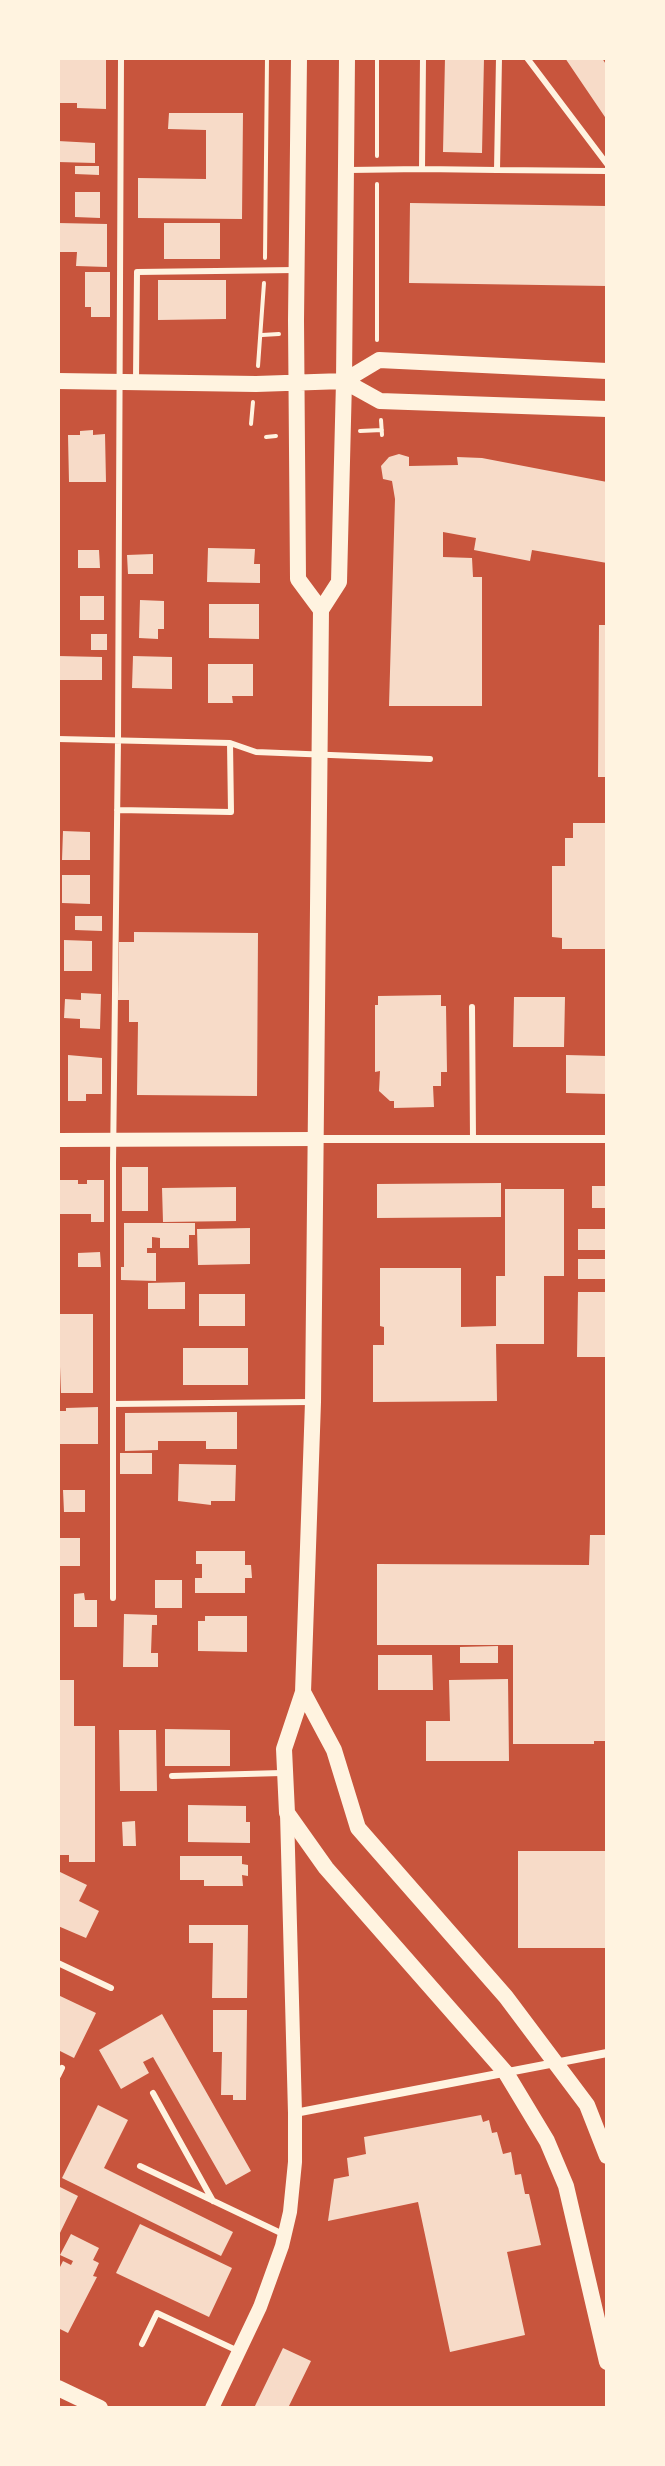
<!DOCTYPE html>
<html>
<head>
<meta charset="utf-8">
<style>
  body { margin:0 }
  #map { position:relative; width:665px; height:2466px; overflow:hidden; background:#c8553d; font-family:Manrope,sans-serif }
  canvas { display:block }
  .frame { position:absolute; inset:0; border:60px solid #fff3e0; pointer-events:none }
</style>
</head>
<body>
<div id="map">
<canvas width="665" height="2466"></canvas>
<div class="frame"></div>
</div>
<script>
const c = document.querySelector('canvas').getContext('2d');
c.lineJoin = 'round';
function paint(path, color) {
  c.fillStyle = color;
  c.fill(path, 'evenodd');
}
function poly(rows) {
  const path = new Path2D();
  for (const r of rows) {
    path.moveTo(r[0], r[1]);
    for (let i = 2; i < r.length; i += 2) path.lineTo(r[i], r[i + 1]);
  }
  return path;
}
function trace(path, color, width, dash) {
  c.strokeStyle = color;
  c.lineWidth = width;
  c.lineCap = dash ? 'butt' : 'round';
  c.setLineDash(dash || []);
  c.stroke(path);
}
const building = poly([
  [58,58,106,58,106,109,77,108,77,103,58,103],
  [445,58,484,58,482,153,443,152],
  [565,58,602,58,607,66,607,120],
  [169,113,243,113,242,219,138,218,138,178,206,179,206,130,168,129],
  [58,141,95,143,95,163,58,162],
  [75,166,99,166,99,175,75,174],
  [75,192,100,192,100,218,75,217],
  [410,203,607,206,607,286,409,283],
  [58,223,107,224,107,267,76,266,77,252,58,252],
  [164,223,220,223,220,259,164,259],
  [85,272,110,272,110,317,91,317,91,307,85,307],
  [158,280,226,280,226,319,158,320],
  [93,430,93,435,105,434,106,482,69,482,68,435,80,435,80,431],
  [399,454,409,457,409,466,458,465,457,457,482,458,607,482,607,563,532,550,530,561,474,550,476,538,443,532,443,557,472,558,473,577,482,577,482,706,389,706,395,499,392,481,383,479,381,466,389,457],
  [208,548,255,549,254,564,260,564,260,583,207,582],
  [78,550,99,550,100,568,78,568],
  [153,554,153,574,128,574,127,555],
  [80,596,104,596,104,620,80,620],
  [140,600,164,601,164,629,158,629,158,639,139,638],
  [209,604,259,604,259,639,209,638],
  [599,625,607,625,607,777,598,777],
  [91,634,107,634,107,650,91,650],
  [58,656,102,657,102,680,58,680],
  [133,656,172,657,172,689,132,688],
  [208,664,253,664,253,696,232,696,233,703,208,703],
  [573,823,607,823,607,949,562,949,562,938,552,937,552,866,565,866,565,838,573,838],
  [63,831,90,832,90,860,62,860],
  [62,875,90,875,90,904,62,903],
  [75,916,102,916,102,931,75,930],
  [134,932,258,933,257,1096,137,1095,138,1022,129,1022,129,1000,118,1000,119,942,134,942],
  [64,940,92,941,92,971,64,971],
  [81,993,101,994,100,1029,80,1028,80,1019,64,1018,65,999,81,1000],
  [441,995,441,1006,446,1006,447,1072,441,1072,441,1086,433,1086,434,1107,394,1108,394,1101,390,1101,379,1091,380,1071,375,1072,375,1005,378,1005,378,996],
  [514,997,565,997,564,1047,513,1047],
  [68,1055,102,1058,102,1094,86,1094,86,1101,68,1101],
  [566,1055,607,1056,607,1094,566,1093],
  [122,1167,148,1167,148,1211,122,1211],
  [59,1180,78,1180,78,1184,87,1184,87,1180,104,1180,104,1222,91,1222,91,1214,58,1214],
  [501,1183,501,1217,377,1218,377,1184],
  [592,1186,607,1186,607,1208,592,1208],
  [236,1187,236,1221,163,1222,162,1188],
  [505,1189,564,1189,564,1276,544,1276,544,1344,496,1344,497,1401,373,1402,373,1345,384,1345,384,1327,380,1326,380,1268,461,1268,461,1327,496,1326,496,1276,505,1276],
  [124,1223,195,1223,195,1235,189,1235,189,1248,160,1248,160,1238,152,1237,152,1248,147,1248,147,1253,156,1253,156,1281,121,1280,121,1267,124,1267],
  [250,1228,250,1264,198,1265,197,1229],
  [578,1229,607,1229,607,1250,578,1250],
  [100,1252,101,1267,78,1267,78,1253],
  [578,1259,607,1259,607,1279,578,1279],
  [185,1282,185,1309,148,1309,148,1283],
  [578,1292,607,1292,607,1357,577,1357],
  [199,1294,245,1294,245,1326,199,1326],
  [58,1314,93,1314,93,1393,61,1393],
  [183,1348,248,1348,248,1385,183,1385],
  [98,1407,98,1444,58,1444,58,1411,66,1411,66,1408],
  [237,1412,237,1449,206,1449,206,1441,158,1441,158,1450,125,1451,125,1413],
  [120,1453,152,1453,152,1474,120,1474],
  [179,1464,236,1465,235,1501,211,1501,211,1505,178,1501],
  [63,1490,85,1490,85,1512,64,1512],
  [590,1535,607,1535,607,1741,594,1741,594,1744,513,1744,513,1645,377,1645,377,1564,589,1565],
  [58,1538,80,1538,80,1566,58,1566],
  [196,1551,245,1551,245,1565,251,1565,252,1578,245,1578,245,1593,195,1593,195,1578,202,1578,202,1564,196,1564],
  [155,1580,182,1580,182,1608,155,1608],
  [84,1593,85,1600,97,1600,97,1627,74,1627,74,1594],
  [124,1614,157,1615,157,1625,152,1625,151,1653,158,1653,158,1667,123,1667],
  [205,1616,247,1616,247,1652,198,1651,198,1621,205,1621],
  [498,1646,498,1663,460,1663,460,1647],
  [378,1655,432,1655,433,1690,378,1690],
  [508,1679,509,1761,426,1761,426,1721,450,1721,449,1680],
  [58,1680,74,1680,74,1726,95,1726,95,1862,69,1862,69,1855,58,1855],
  [165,1729,230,1730,230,1766,165,1766],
  [119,1730,156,1730,157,1791,120,1791],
  [188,1805,246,1806,246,1822,250,1822,250,1843,188,1842],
  [135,1821,136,1846,123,1846,122,1822],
  [518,1851,607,1851,607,1948,518,1948],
  [180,1856,242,1856,242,1864,248,1865,248,1876,242,1875,243,1886,204,1886,204,1880,180,1880],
  [58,1871,87,1885,79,1901,99,1911,86,1938,58,1926],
  [189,1925,248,1925,247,1998,212,1998,213,1943,189,1943],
  [58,1995,96,2013,74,2058,58,2050],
  [213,2010,247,2010,246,2100,233,2100,233,2095,221,2095,222,2052,213,2052],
  [162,2014,251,2171,226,2185,153,2057,143,2062,149,2073,121,2089,99,2050],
  [98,2105,128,2120,104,2168,233,2232,221,2256,62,2178],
  [481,2115,483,2122,489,2120,492,2133,497,2132,503,2154,511,2152,515,2175,521,2174,525,2194,529,2194,541,2245,507,2252,525,2335,450,2352,418,2202,328,2221,334,2179,349,2176,347,2158,366,2154,364,2137],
  [58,2186,78,2196,58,2237],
  [140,2224,232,2268,209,2317,116,2273],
  [71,2234,99,2248,93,2260,99,2263,93,2276,97,2277,68,2333,58,2328,58,2271,63,2261,71,2265,73,2261,60,2255],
  [283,2348,311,2361,288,2408,254,2408]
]);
const path = poly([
  [377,156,377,58],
  [377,184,377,340],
  [265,258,267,58],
  [262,335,279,334],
  [258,366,264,283],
  [381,420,382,435],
  [251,424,253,402],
  [360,431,382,430],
  [266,437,276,436]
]);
const service = poly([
  [423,58,422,169,497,170,499,58],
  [527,58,607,164],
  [349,170,422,169],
  [497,170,607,171],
  [136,379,137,272,295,270],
  [58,739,230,743,256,752,430,759],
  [117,810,231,812,230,743],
  [472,1007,473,1139],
  [113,1404,309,1402],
  [113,1598,113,1163,118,740,121,58],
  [172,1776,282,1773],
  [58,1963,111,1988],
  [58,2076,62,2068],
  [153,2093,213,2201],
  [140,2166,285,2235],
  [142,2344,157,2313,238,2351]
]);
const minor = poly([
  [316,1139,607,1139],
  [295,2113,607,2053]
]);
const tertiary = poly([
  [58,1140,316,1139],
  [212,2408,260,2307,282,2246,290,2212,295,2162,295,2113,287,1813]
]);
const secondary = poly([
  [299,58,296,320,298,579,321,610],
  [347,58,344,381,339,582,321,610,313,1402,303,1692,284,1749,287,1813,326,1868,506,2073,547,2141,566,2186,607,2362],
  [58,381,256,384,344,381,380,401,607,409],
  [344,381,379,360,607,371],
  [303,1692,334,1750,358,1828,506,1997,587,2105,607,2156],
  [58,2388,100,2408]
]);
paint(building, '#f7dbc8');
trace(path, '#fff3e0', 4);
trace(service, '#fff3e0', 6);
trace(minor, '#fff3e0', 8);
trace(tertiary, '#fff3e0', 14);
trace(secondary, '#fff3e0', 16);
</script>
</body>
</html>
